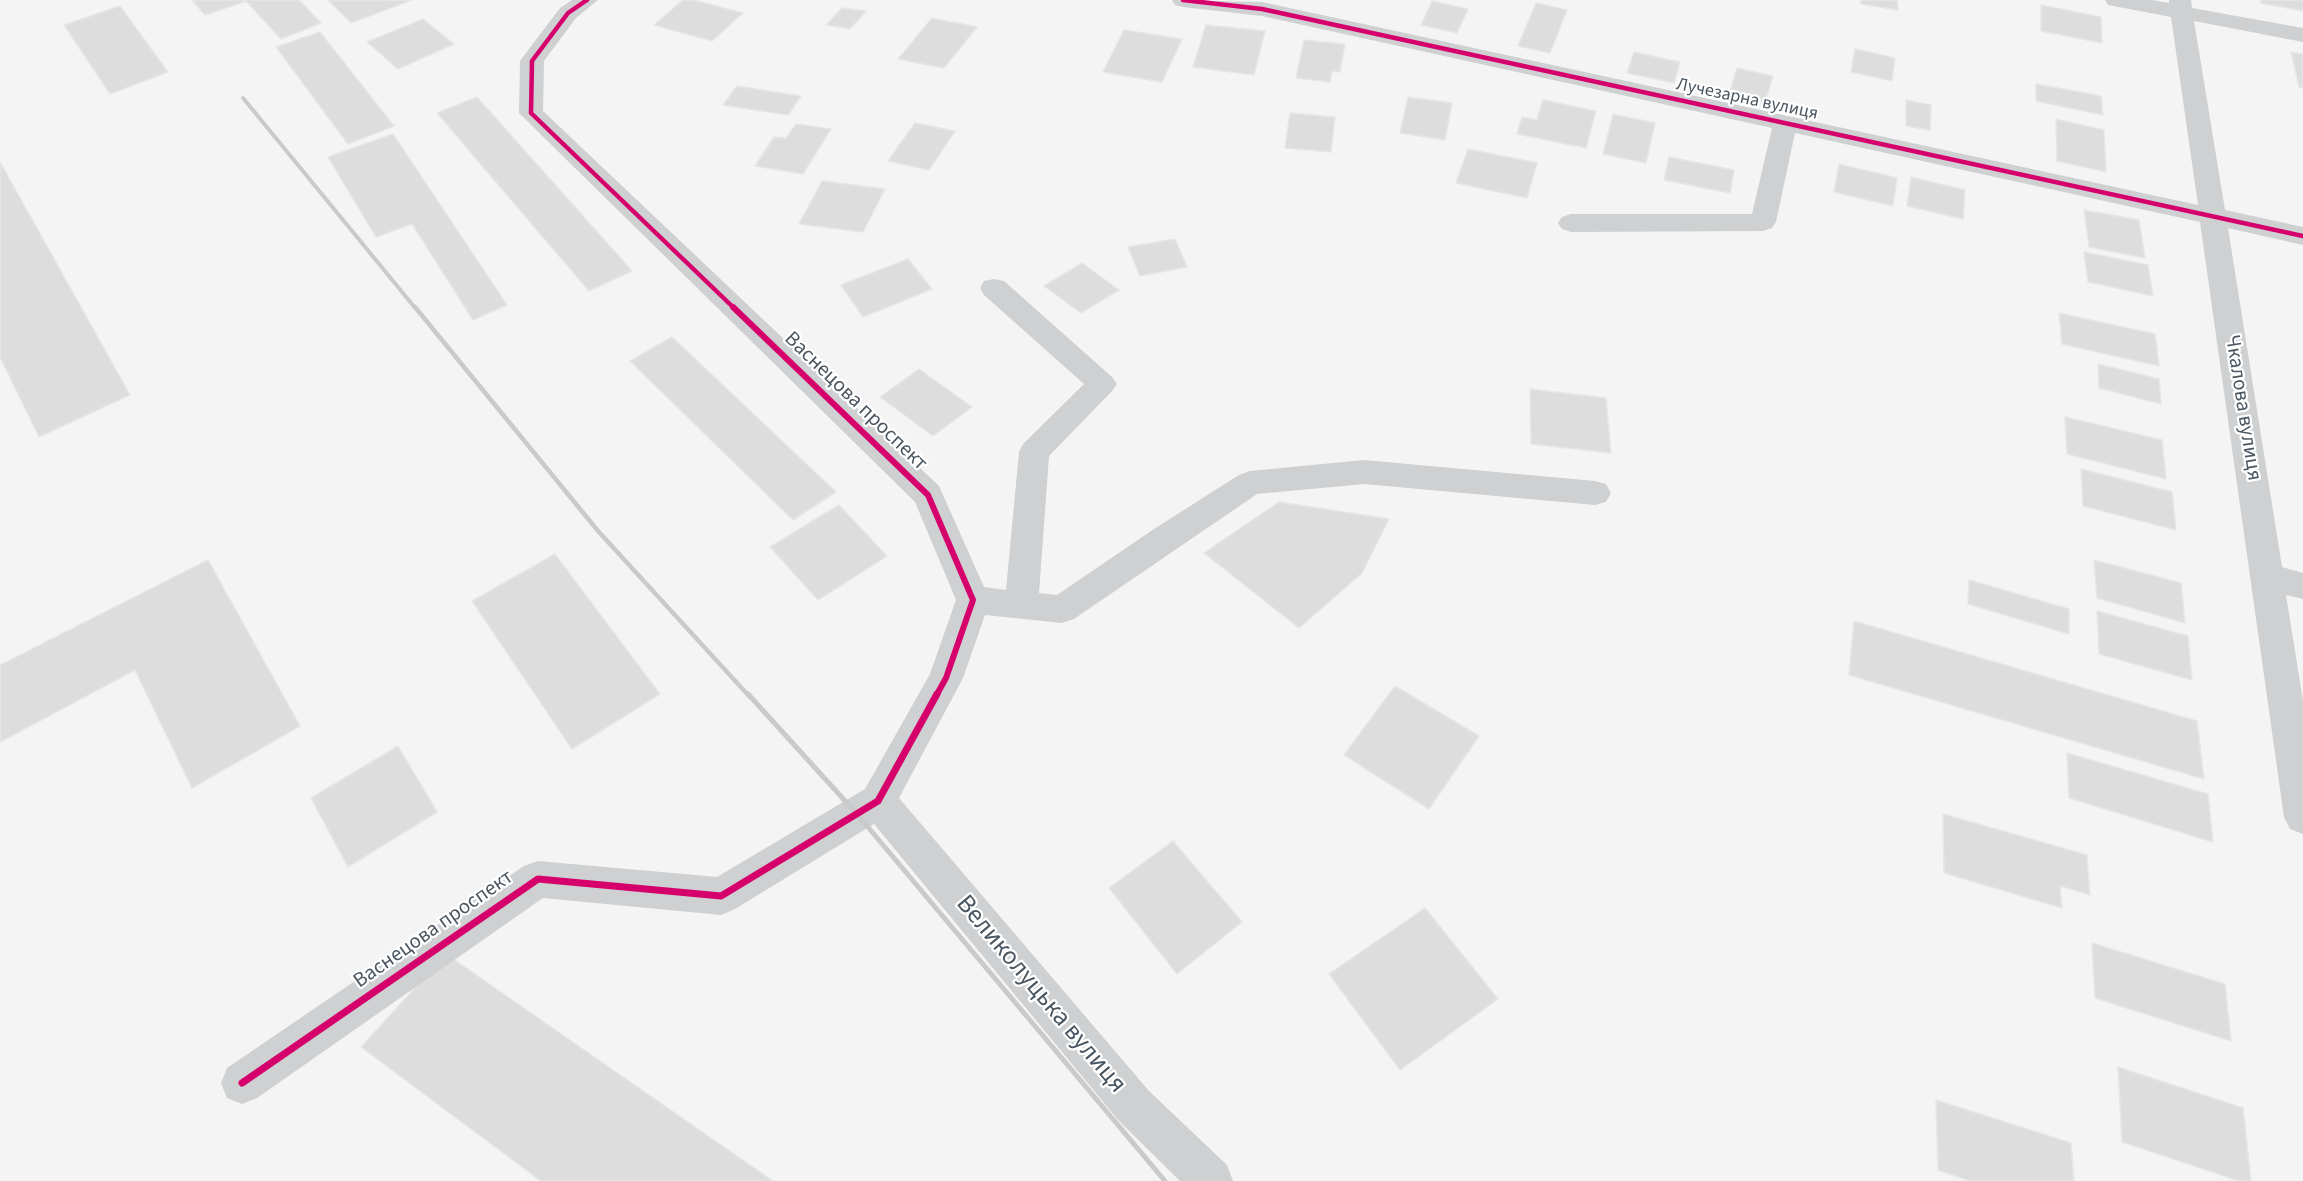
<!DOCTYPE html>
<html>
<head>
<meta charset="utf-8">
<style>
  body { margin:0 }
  canvas { display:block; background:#f4f4f4 }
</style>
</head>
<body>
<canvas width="2303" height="1181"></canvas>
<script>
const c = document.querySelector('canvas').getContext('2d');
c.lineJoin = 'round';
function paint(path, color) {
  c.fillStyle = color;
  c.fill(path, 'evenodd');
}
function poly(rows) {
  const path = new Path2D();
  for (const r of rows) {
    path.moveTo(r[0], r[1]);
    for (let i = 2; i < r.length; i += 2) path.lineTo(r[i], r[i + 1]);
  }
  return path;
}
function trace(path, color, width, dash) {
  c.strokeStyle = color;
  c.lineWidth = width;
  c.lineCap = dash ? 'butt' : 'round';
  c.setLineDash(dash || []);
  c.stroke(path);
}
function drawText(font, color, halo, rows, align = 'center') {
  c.font = font + ' "Source Sans 3",sans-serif';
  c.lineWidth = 4.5;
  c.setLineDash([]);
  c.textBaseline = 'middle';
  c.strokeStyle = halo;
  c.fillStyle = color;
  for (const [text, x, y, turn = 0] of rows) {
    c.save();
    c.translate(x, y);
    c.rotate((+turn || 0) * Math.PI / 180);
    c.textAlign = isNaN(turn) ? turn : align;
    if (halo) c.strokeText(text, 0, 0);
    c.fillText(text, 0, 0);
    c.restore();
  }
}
const building = poly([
  [192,0,299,0,321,23,281,39,246,1,205,15,192,0],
  [328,0,412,0,351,23,328,0],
  [683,0,694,0,743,13,712,41,654,25,683,0],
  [1861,0,1897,0,1898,10,1861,4,1861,0],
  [2261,0,2303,0,2303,11,2261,3,2261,0],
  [1432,1,1468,9,1457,33,1421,25,1432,1],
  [1536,3,1567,10,1550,53,1518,46,1536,3],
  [2041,5,2101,17,2102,43,2041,31,2041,5],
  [120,6,168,72,110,94,64,25,120,6],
  [842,8,866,11,850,29,826,25,842,8],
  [932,18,977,27,944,68,898,59,932,18],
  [423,19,454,44,398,69,367,42,423,19],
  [1206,25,1265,31,1254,75,1193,67,1206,25],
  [1124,30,1182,39,1162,82,1103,72,1124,30],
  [320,32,394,126,348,144,276,47,320,32],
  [1304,40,1345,44,1340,72,1332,71,1330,82,1296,78,1304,40],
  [1855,49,1895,58,1892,81,1851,72,1855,49],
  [1634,52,1680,62,1674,83,1627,73,1634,52],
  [2291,52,2303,54,2303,88,2299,87,2291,52],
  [1737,68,1773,76,1765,102,1729,94,1737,68],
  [2036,84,2101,96,2103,115,2036,101,2036,84],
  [737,86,801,96,788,115,723,105,737,86],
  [477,97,632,271,589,291,437,113,477,97],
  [1408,97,1452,103,1445,140,1400,133,1408,97],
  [1543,100,1596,111,1586,148,1517,134,1522,117,1537,120,1543,100],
  [1906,100,1931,105,1930,130,1906,126,1906,100],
  [1290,113,1335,117,1331,152,1285,148,1290,113],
  [1613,114,1655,123,1646,163,1603,154,1613,114],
  [2056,119,2104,130,2106,172,2057,161,2056,119],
  [915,123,955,131,929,170,888,161,915,123],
  [796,124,831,129,803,174,755,166,774,137,786,138,796,124],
  [393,134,507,305,473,320,412,224,376,237,328,157,393,134],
  [1468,149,1537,163,1527,198,1456,183,1468,149],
  [1669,157,1734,170,1730,193,1664,180,1669,157],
  [0,162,130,395,39,437,0,357,0,162],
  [1839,164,1897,178,1893,206,1834,192,1839,164],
  [1911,177,1965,190,1963,219,1907,206,1911,177],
  [822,181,885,189,863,232,799,224,822,181],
  [2084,210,2139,220,2145,258,2089,247,2084,210],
  [1175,239,1187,267,1140,276,1128,247,1175,239],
  [2084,252,2148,265,2153,296,2088,282,2084,252],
  [908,259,932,289,863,317,841,285,908,259],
  [1082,263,1119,290,1081,313,1044,286,1082,263],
  [2059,313,2155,334,2159,366,2062,344,2059,313],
  [672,337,836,492,793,520,630,361,672,337],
  [2098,364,2159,379,2161,404,2099,388,2098,364],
  [919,369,972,407,933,436,880,397,919,369],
  [1530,389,1606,398,1611,453,1531,444,1530,389],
  [2065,417,2162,440,2166,479,2067,454,2065,417],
  [2081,469,2172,492,2176,530,2083,506,2081,469],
  [1279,502,1389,519,1362,573,1299,628,1204,553,1279,502],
  [839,505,887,556,818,600,770,547,839,505],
  [555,554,660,694,572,749,472,601,555,554],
  [208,560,300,726,192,788,135,670,0,742,0,665,208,560],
  [2094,560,2181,583,2185,623,2097,598,2094,560],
  [1969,580,2069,609,2069,634,1968,604,1969,580],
  [2097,611,2188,636,2192,680,2099,654,2097,611],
  [1854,621,2197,721,2204,779,1849,675,1854,621],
  [1395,686,1479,736,1429,809,1344,755,1395,686],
  [398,746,437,812,348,867,311,798,398,746],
  [2067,753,2208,794,2213,842,2069,798,2067,753],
  [1943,814,2087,855,2090,895,2060,886,2062,908,1944,873,1943,814],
  [1173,841,1242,922,1177,974,1109,888,1173,841],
  [1425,908,1498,999,1400,1070,1329,974,1425,908],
  [2092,943,2225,984,2231,1041,2095,998,2092,943],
  [446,954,773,1181,541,1181,361,1047,446,954],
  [2118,1067,2243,1108,2251,1181,2239,1181,2122,1142,2118,1067],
  [1936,1100,2071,1143,2074,1181,1970,1181,1938,1170,1936,1100]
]);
const minor = poly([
  [572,0,598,0,576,18,544,61,543,111,939,486,984,587,1006,590,1019,452,1023,444,1084,384,984,295,980,288,984,281,994,279,1004,281,1112,377,1117,384,1112,391,1049,456,1039,593,1057,595,1154,529,1239,475,1250,471,1364,460,1595,481,1606,484,1611,493,1606,502,1595,505,1364,484,1257,494,1074,619,1062,623,985,615,963,678,899,798,1149,1091,1227,1165,1233,1181,1180,1181,1119,1121,874,824,735,909,721,915,543,898,257,1098,242,1104,227,1098,221,1083,227,1068,524,866,538,861,717,877,865,789,930,674,956,600,915,502,519,113,520,61,560,8,572,0],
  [1172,0,1262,2,2198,205,2171,17,2108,5,2105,0,2152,0,2169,3,2169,0,2191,0,2192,8,2303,28,2303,42,2194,21,2225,210,2303,227,2303,245,2228,228,2282,567,2303,573,2303,599,2286,595,2303,701,2303,834,2290,829,2284,817,2200,222,1795,133,1776,222,1772,228,1763,231,1571,232,1562,229,1558,223,1562,217,1571,214,1752,214,1772,128,1262,16,1183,7,1175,5,1172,0]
]);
const railFar2 = poly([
  [243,98,416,309]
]);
const railFar1 = poly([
  [415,307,598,531,749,696]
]);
const rail = poly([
  [748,694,857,814,1165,1181]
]);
const cyclewayFar2 = poly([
  [587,0,568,13,532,61,531,113,735,309],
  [1183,0,1262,9,2303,236]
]);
const cyclewayFar1 = poly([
  [733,307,928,495,973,600,946,678,936,696]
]);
const cycleway = poly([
  [242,1083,538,879,721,896,878,801,937,694]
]);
const farStreetnames = [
  ["Лучезарна вулиця",1747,100,12]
];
const streetNames = [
  ["Васнецова проспект",855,402,44],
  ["Чкалова вулиця",2242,408,81],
  ["Васнецова проспект",434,930,-35]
];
const nearStreetnames = [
  ["Великолуцька вулиця",1040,995,50]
];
paint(building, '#ddddde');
trace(building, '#e5e6e7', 1.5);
paint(minor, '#ced0d2');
trace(railFar2, '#c9cacc', 4);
trace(railFar1, '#c9cacc', 4.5);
trace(rail, '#c9cacc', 5);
trace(cyclewayFar2, '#d6006c', 4.5);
trace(cyclewayFar1, '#d6006c', 6);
trace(cycleway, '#d6006c', 7);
drawText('18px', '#4a5661', '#fff', farStreetnames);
drawText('21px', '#4a5661', '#fff', streetNames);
drawText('26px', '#4a5661', '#fff', nearStreetnames);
</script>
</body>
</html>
